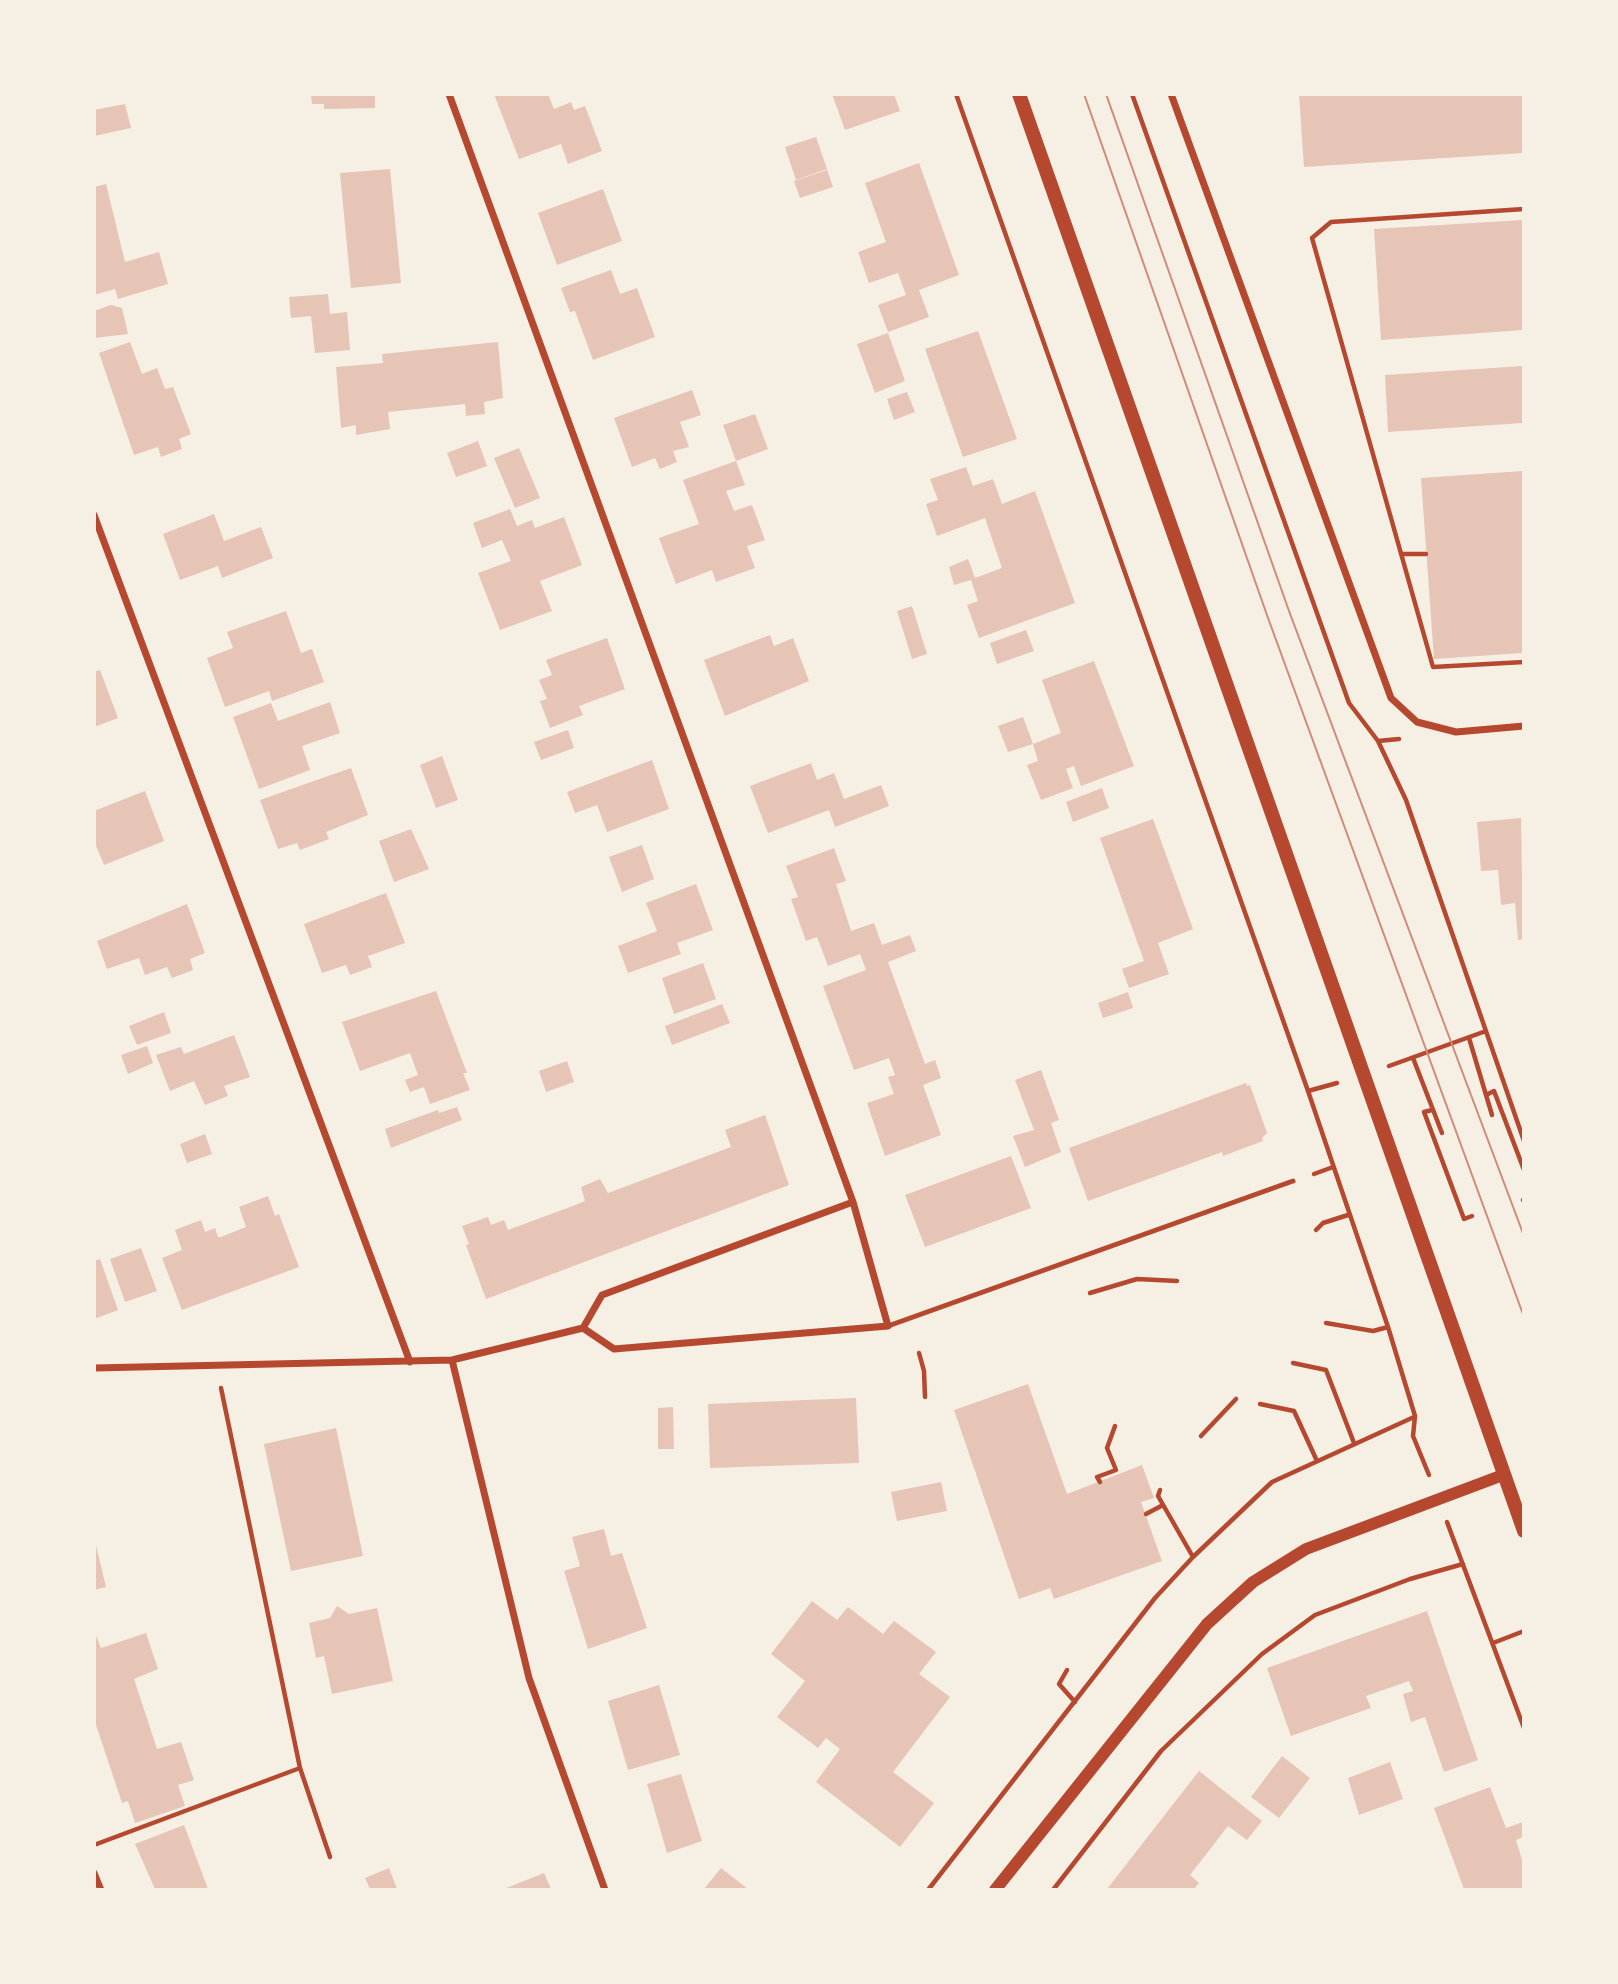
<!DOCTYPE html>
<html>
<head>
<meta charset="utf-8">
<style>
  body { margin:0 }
  #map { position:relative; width:1618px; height:1984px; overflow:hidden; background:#f6efe4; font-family:Cabin,sans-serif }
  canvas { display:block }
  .frame { position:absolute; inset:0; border:96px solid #f6efe4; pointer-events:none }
</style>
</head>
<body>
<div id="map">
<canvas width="1618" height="1984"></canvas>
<div class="frame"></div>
</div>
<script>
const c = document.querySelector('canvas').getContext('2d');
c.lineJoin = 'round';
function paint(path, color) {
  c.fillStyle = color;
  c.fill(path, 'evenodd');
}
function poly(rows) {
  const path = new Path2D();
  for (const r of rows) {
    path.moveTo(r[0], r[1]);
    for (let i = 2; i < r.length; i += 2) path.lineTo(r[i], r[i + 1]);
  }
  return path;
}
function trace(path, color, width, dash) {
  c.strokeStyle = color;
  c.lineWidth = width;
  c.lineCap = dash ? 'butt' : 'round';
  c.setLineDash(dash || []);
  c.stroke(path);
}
const building = poly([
  [311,94,375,94,375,108,324,109,324,104,312,104],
  [494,94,548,94,554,109,571,102,574,110,585,106,602,151,568,164,561,144,519,159],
  [832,94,894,94,900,111,845,130],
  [1299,94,1523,94,1523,153,1304,167],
  [125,104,131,128,94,136,94,110],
  [816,137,827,169,796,180,785,147],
  [919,163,959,275,919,290,929,317,888,332,878,305,906,295,898,273,869,283,858,252,886,242,865,183],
  [390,169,401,283,351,288,340,173],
  [827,170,833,187,800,198,794,181],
  [106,184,125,262,159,252,168,284,118,299,115,289,94,295,94,187],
  [603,189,622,241,557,265,538,213],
  [1523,220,1523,330,1381,340,1374,229],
  [611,270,620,294,637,288,655,337,593,360,575,311,570,312,561,288],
  [328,294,330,314,347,312,350,350,315,353,311,316,291,318,289,297],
  [111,305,122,308,128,334,94,338,94,311],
  [978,331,1017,439,963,457,925,349],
  [888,333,905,381,875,393,857,344],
  [130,342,142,374,157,368,165,389,173,387,191,434,179,439,182,449,161,457,158,447,134,455,99,353],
  [498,342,503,398,484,402,485,414,466,416,465,404,388,412,390,429,356,435,356,425,341,428,336,367,383,363,382,354],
  [1523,366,1523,423,1388,432,1385,375],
  [692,390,701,415,680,422,689,447,673,451,677,462,660,469,655,458,632,467,614,418],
  [907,392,915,412,894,420,887,399],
  [755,414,768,449,736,461,745,485,726,491,734,511,752,505,765,540,747,546,755,568,716,582,712,570,676,584,659,538,699,524,683,480,736,461,723,425],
  [478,441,487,466,456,477,447,453],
  [519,448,540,498,515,508,494,458],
  [966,467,973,486,993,479,1002,504,1035,491,1075,603,979,638,967,605,978,601,971,580,954,585,949,567,968,559,975,578,1002,568,985,518,937,536,926,504,938,500,930,479],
  [1523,471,1523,653,1434,659,1421,478],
  [510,509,517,526,532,520,535,528,564,517,582,565,540,581,552,611,500,630,478,573,511,561,502,540,482,548,473,523],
  [214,514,224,541,261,527,273,558,222,578,218,566,180,580,163,534],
  [912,606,927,654,912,659,897,611],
  [286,611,301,653,312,649,324,682,272,701,269,691,225,707,207,658,233,648,227,632],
  [1026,630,1034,651,997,664,990,643],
  [770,635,774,646,793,638,809,681,725,716,704,660],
  [607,638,625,689,579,706,583,715,550,728,540,701,547,699,539,680,552,675,546,660],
  [1094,661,1134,766,1081,786,1074,766,1066,769,1073,788,1041,800,1027,765,1038,761,1033,744,1061,733,1042,680],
  [100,670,118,718,94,727,94,672],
  [330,702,340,733,302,746,310,770,259,789,233,717,271,703,278,721],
  [1023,717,1033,744,1008,752,998,726],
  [568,730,574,748,541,760,534,742],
  [442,756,458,800,436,808,420,765],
  [652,760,669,809,607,832,597,805,575,813,567,792],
  [811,763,817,780,834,773,844,799,881,785,889,806,835,827,829,810,768,833,750,786],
  [351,768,368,815,326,832,329,839,300,850,297,843,278,849,260,800],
  [1102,788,1109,808,1073,822,1066,802],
  [145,791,164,841,104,865,94,841,94,811],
  [1521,818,1523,939,1518,940,1515,903,1501,905,1498,870,1481,871,1477,822],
  [1153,819,1193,929,1158,943,1169,974,1129,988,1122,969,1144,961,1100,838],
  [411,829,429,869,394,882,379,841],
  [642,845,654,879,622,892,609,857],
  [834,848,846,881,836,884,851,931,874,923,882,945,910,935,916,951,888,962,925,1064,935,1060,941,1078,923,1085,941,1135,885,1156,867,1103,894,1094,888,1077,895,1075,889,1058,854,1070,823,986,866,970,860,954,828,966,817,937,806,941,791,899,798,897,786,866],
  [696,884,713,930,677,943,681,954,628,973,618,946,657,931,646,903],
  [386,893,405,943,368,956,372,967,350,975,346,965,322,973,304,924],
  [187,904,205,953,190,959,193,970,172,978,167,967,145,975,139,958,107,969,97,941],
  [703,963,716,999,674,1014,662,978],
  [436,991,467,1073,463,1073,470,1090,430,1104,424,1087,410,1092,405,1080,418,1075,410,1053,360,1071,342,1022],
  [1128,992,1133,1008,1103,1018,1098,1003],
  [722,1004,730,1023,672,1045,665,1026],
  [164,1012,171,1033,137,1045,129,1026],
  [234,1035,250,1077,224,1086,228,1096,205,1105,194,1081,170,1091,156,1055,181,1047,184,1054],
  [147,1046,153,1063,128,1074,121,1055],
  [567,1061,574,1082,546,1092,539,1071],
  [1041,1070,1059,1120,1051,1123,1061,1152,1025,1167,1013,1136,1034,1130,1015,1080],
  [1246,1083,1247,1086,1250,1085,1267,1133,1262,1138,1263,1141,1223,1156,1222,1152,1088,1201,1069,1148],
  [457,1107,462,1120,391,1148,385,1129,438,1110,439,1113],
  [765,1115,789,1185,486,1299,466,1245,469,1244,462,1226,488,1217,491,1225,504,1220,508,1230,570,1207,585,1201,581,1187,600,1179,608,1193,731,1147,725,1130],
  [205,1134,212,1154,187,1163,180,1144],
  [1011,1156,1031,1208,925,1247,905,1195],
  [268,1196,275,1216,279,1214,299,1267,182,1310,162,1258,182,1250,175,1230,201,1220,205,1232,215,1228,218,1237,221,1237,246,1227,239,1207],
  [141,1248,157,1291,125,1302,110,1259],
  [100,1259,118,1310,94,1319,94,1261],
  [1028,1384,1067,1494,1142,1465,1154,1498,1141,1502,1162,1561,1054,1599,1050,1588,1019,1599,954,1410],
  [856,1398,859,1463,710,1468,708,1404],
  [673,1407,674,1449,658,1449,658,1408],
  [336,1428,363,1556,291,1571,264,1444],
  [941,1482,947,1511,897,1521,891,1492],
  [604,1529,611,1556,622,1553,647,1628,588,1649,564,1571,580,1566,572,1537],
  [94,1537,106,1587,94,1590],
  [812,1601,837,1620,848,1607,883,1634,894,1621,936,1652,919,1674,950,1697,893,1772,934,1803,900,1847,816,1782,840,1749,826,1738,818,1748,777,1717,805,1681,771,1654],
  [337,1606,349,1614,377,1608,393,1681,332,1694,324,1656,316,1658,309,1623,330,1618],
  [1427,1611,1478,1760,1444,1772,1425,1717,1411,1722,1403,1694,1413,1691,1409,1681,1366,1696,1371,1708,1291,1736,1267,1668],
  [94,1631,101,1648,146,1633,158,1669,134,1679,157,1749,181,1742,194,1780,178,1785,185,1806,135,1823,128,1801,122,1803,94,1719],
  [659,1685,680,1755,628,1770,608,1701],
  [1282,1756,1310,1778,1279,1818,1251,1797],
  [1390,1762,1403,1799,1359,1815,1348,1778],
  [1199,1771,1262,1821,1247,1840,1228,1826,1190,1875,1199,1883,1194,1889,1107,1889],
  [681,1774,702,1841,667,1853,647,1784],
  [1490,1787,1506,1828,1523,1822,1523,1837,1516,1840,1523,1863,1523,1889,1464,1889,1434,1808],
  [184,1825,208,1889,155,1889,135,1844],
  [389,1868,397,1889,370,1889,365,1878],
  [721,1868,748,1889,704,1889],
  [544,1873,551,1889,504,1889]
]);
const path = poly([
  [956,94,1308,1091,1388,1327,1415,1416,1413,1436,1429,1475],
  [1132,94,1349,703,1378,741],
  [1524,209,1331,222,1312,238,1433,667,1524,662],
  [1401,554,1426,554],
  [1399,739,1378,741,1406,800,1524,1141],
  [1469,1038,1492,1115],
  [1413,1058,1442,1133],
  [1389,1066,1486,1031],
  [1308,1091,1337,1083],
  [1486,1095,1494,1091,1524,1170],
  [1432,1110,1424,1112,1464,1219,1472,1216],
  [1314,1174,1333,1167],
  [1523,1200,1524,1200],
  [1316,1230,1323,1223,1348,1215],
  [1090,1293,1137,1279,1177,1281],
  [1326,1323,1373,1331,1388,1327],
  [919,1353,924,1371,925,1397],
  [1293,1363,1326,1370,1354,1443],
  [221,1388,300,1768,330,1857],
  [1260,1404,1294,1411,1317,1461],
  [1201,1436,1236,1399],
  [1100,1482,1097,1477,1116,1470,1107,1448,1115,1426],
  [1160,1490,1158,1496,1193,1557],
  [1146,1514,1163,1505],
  [1447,1522,1524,1728],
  [1493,1643,1524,1631],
  [1067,1670,1059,1684,1075,1702],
  [94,1845,300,1768],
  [928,1890,1155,1598,1193,1557,1272,1482,1414,1417],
  [1053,1890,1161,1751,1262,1654,1315,1615,1410,1579,1463,1564]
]);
const service = poly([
  [888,1326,1293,1181]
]);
const minor = poly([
  [449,94,853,1202],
  [1171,94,1391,698,1417,722,1456,732,1524,726],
  [94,515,410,1362],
  [452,1360,529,1678,605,1890],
  [94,1368,452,1360,583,1328,602,1295,853,1202,888,1326,614,1349,583,1328],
  [94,1873,101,1890]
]);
const tertiary = poly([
  [995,1890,1207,1624,1253,1582,1306,1549,1503,1475]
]);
const secondary = poly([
  [1019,94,1524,1531]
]);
const tram = poly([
  [1084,94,1268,618,1524,1317],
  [1106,94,1289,611,1524,1236]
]);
paint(building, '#e6c5b7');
trace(path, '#b5482f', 4.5);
trace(service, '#b5482f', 5);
trace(minor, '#b5482f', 7);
trace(tertiary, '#b5482f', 12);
trace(secondary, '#b5482f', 14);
trace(tram, '#cf8b77', 2);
</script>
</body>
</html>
